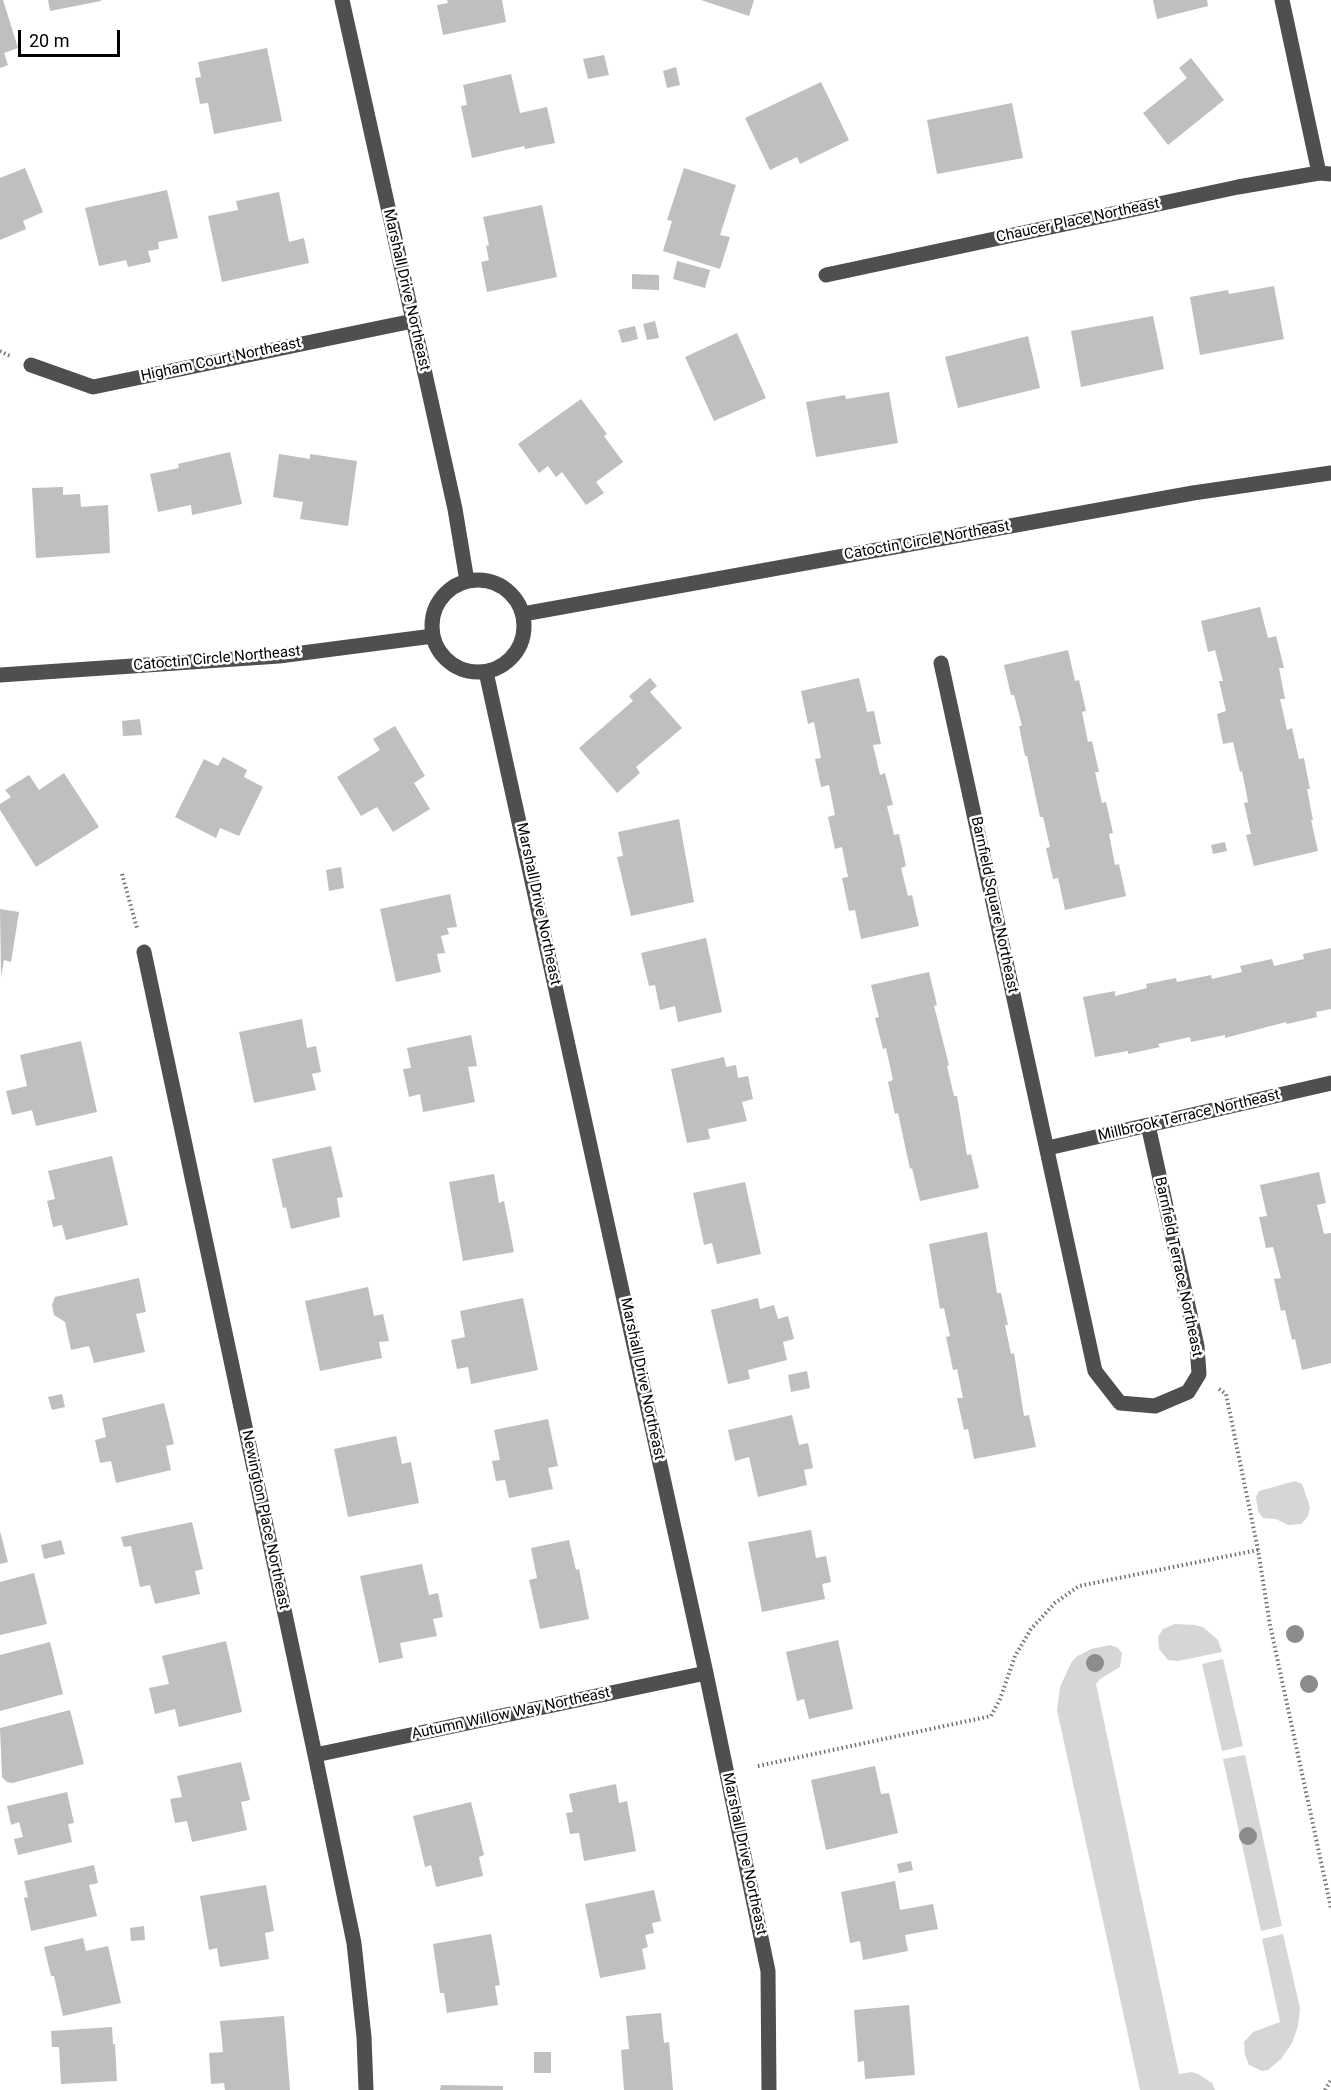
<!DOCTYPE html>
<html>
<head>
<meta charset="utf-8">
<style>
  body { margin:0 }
  #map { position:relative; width:1331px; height:2090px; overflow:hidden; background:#fff; font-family:Roboto,sans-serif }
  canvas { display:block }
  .scale { position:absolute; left:18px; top:30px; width:102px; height:27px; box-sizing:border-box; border:3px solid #000; border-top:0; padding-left:8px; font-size:18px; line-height:21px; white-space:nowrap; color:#000; -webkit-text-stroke:4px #fff; paint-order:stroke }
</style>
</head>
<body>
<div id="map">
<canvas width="1331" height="2090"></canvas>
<div class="scale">20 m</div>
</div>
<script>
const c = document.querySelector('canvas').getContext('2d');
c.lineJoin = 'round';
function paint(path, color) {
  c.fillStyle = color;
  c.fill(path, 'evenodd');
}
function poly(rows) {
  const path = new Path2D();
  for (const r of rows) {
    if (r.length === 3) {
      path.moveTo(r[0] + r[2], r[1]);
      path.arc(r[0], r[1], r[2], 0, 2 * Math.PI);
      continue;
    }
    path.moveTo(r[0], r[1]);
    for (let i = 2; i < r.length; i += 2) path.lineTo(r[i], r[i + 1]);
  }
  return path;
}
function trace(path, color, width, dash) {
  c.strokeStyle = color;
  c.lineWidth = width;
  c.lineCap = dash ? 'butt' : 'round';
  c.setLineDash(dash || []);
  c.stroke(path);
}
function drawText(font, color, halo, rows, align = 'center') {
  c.font = font + ' Roboto,sans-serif';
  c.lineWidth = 5;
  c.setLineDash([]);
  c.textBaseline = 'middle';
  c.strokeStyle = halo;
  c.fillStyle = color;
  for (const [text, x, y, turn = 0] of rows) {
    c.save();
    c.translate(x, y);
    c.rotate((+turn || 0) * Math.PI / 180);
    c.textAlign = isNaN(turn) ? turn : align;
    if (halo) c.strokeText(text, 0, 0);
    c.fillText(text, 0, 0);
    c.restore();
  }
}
const green = poly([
  [1295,1481,1302,1484,1310,1507,1308,1516,1305,1520,1301,1524,1288,1525,1276,1519,1263,1518,1258,1511,1256,1497,1259,1491],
  [1175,1624,1195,1625,1203,1627,1218,1640,1222,1652,1178,1661,1168,1660,1159,1649,1158,1637,1163,1629],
  [1110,1645,1118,1648,1122,1653,1120,1667,1100,1679,1096,1684,1179,2074,1192,2072,1198,2074,1212,2083,1215,2090,1140,2090,1057,1710,1060,1687,1071,1663,1076,1657,1091,1649],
  [1223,1659,1243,1746,1222,1751,1202,1664],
  [1245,1755,1282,1926,1261,1931,1223,1759],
  [1283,1934,1300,2008,1298,2026,1292,2043,1281,2059,1268,2070,1262,2071,1249,2065,1245,2055,1244,2042,1253,2032,1280,2022,1262,1939]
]);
const building = poly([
  [0,0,3,0,18,48,4,53,8,65,0,68],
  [48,0,101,0,101,1,50,11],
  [447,0,502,0,506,22,443,35,437,5,448,3],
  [701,0,754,0,749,16],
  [1153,0,1207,0,1208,6,1157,19],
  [267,48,282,121,214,134,208,103,200,104,195,78,201,77,198,62],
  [604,55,609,75,588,79,583,59],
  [1191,58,1224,100,1168,145,1143,113,1187,78,1179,68],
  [676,67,680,85,667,88,663,71],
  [511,74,520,113,547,107,555,143,525,149,524,146,472,158,461,106,467,105,463,85],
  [821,82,849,140,800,164,797,157,770,170,745,118],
  [1012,103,1023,158,937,174,927,120],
  [25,168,43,212,23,221,26,229,0,240,0,178],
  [684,168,736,185,720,235,730,237,720,269,663,251,672,221,667,220],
  [167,190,178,238,158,242,159,249,148,251,151,262,128,267,126,260,99,266,85,208],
  [279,192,289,242,304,238,309,263,222,282,208,216,238,210,236,201],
  [542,205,557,277,487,292,481,262,489,260,486,246,489,245,483,217],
  [677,261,710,270,705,288,673,279],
  [632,274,659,275,659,290,632,289],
  [1274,286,1284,339,1200,355,1190,297,1228,290,1229,294],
  [1153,316,1164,369,1081,387,1071,331],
  [655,321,659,338,647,340,643,324],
  [635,326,638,339,622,343,618,330],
  [737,333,766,398,714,421,685,357],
  [1028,336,1040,388,958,408,945,357],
  [889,392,898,443,816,457,806,402,845,395,846,399],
  [581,399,607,434,604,436,623,462,596,482,604,493,586,505,562,472,556,477,548,466,539,473,518,444],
  [230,452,242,504,192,515,191,505,158,512,150,474,179,468,178,464],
  [279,454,310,459,310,454,357,461,348,526,300,519,303,502,273,497],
  [63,487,63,495,80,494,81,507,108,505,110,553,36,558,32,488],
  [1260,607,1268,638,1276,636,1284,668,1279,668,1285,699,1280,699,1287,730,1292,728,1299,759,1304,758,1310,789,1307,789,1313,820,1311,820,1318,851,1254,866,1246,835,1251,834,1244,803,1248,802,1242,771,1240,772,1233,742,1223,744,1217,714,1226,711,1219,681,1223,681,1215,650,1208,652,1201,621],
  [1068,650,1075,681,1079,680,1086,711,1082,712,1088,742,1092,741,1099,772,1095,772,1102,803,1106,802,1113,833,1109,834,1115,865,1119,864,1126,896,1065,910,1058,878,1053,879,1046,848,1050,847,1043,817,1040,817,1027,756,1025,756,1019,726,1022,726,1014,695,1011,695,1004,665],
  [650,678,657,686,650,692,682,728,636,767,640,773,617,793,579,748,633,701,629,696],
  [859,678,867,712,874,711,881,744,873,745,880,775,885,773,893,805,887,806,894,835,899,834,906,866,901,868,908,896,912,895,919,926,861,939,855,910,849,911,842,878,848,877,842,847,835,849,828,817,835,815,829,785,821,787,815,759,821,758,814,722,808,724,801,691],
  [140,719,142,735,123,736,122,721],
  [395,726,425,776,414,783,430,809,393,832,377,807,361,816,337,777,380,750,373,739],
  [223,757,247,770,244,777,263,787,239,836,220,828,216,838,175,817,204,759,218,766],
  [64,773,99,827,36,867,0,810,0,804,11,797,5,790,29,775,39,790],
  [679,819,694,902,631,916,617,857,623,856,618,832],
  [1225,842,1227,851,1213,854,1211,845],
  [341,867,344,888,329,891,326,870],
  [450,894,457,927,447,928,449,934,441,936,445,953,437,954,441,972,396,982,380,909],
  [0,909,19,912,11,962,4,960,1,977],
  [706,938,722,1012,678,1022,675,1006,660,1010,655,985,649,986,641,953],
  [1331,948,1331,1009,1316,1012,1317,1017,1287,1024,1286,1022,1225,1038,1225,1035,1191,1042,1190,1037,1158,1044,1160,1047,1128,1054,1128,1051,1095,1057,1083,997,1115,991,1115,996,1147,988,1146,984,1176,978,1177,982,1211,975,1212,979,1242,972,1240,966,1272,959,1274,966,1304,959,1303,954],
  [929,972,937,1005,934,1006,949,1065,947,1066,954,1096,957,1096,967,1155,971,1154,979,1188,920,1201,912,1168,910,1169,898,1113,895,1114,888,1082,893,1080,886,1048,883,1049,875,1018,879,1017,871,985],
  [302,1019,307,1048,316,1046,321,1072,312,1074,316,1090,254,1103,239,1032],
  [471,1035,477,1066,468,1067,475,1102,423,1112,420,1094,409,1097,403,1069,411,1068,407,1048],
  [81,1041,97,1112,36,1126,32,1110,12,1115,6,1091,27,1086,20,1055],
  [724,1057,726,1067,736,1065,738,1078,748,1076,753,1099,742,1102,747,1121,708,1129,710,1139,687,1143,671,1069],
  [331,1146,343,1197,337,1198,340,1217,291,1229,286,1207,283,1208,272,1159],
  [112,1156,128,1225,66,1240,62,1225,53,1227,47,1201,55,1199,48,1171],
  [1319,1172,1326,1203,1317,1205,1324,1234,1331,1233,1331,1363,1302,1370,1295,1339,1292,1340,1285,1310,1281,1311,1274,1279,1281,1278,1273,1247,1266,1248,1259,1217,1267,1216,1260,1185],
  [494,1174,499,1203,504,1201,514,1252,463,1261,449,1182],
  [745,1182,761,1254,717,1264,712,1243,704,1245,693,1193],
  [987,1232,997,1293,1001,1293,1008,1325,1005,1325,1011,1354,1014,1353,1024,1416,1029,1415,1036,1447,974,1459,968,1429,964,1430,957,1398,963,1398,957,1369,953,1370,946,1337,950,1336,944,1308,940,1309,929,1244],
  [139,1278,146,1312,136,1314,145,1352,94,1363,89,1346,71,1350,65,1322,54,1315,52,1305,55,1297],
  [368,1287,374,1316,383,1314,389,1341,379,1342,382,1358,320,1371,305,1301],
  [523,1298,538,1370,471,1384,468,1367,457,1369,451,1340,465,1337,460,1311],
  [758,1298,760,1309,774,1305,778,1319,788,1316,794,1339,783,1342,787,1360,748,1370,750,1379,728,1384,711,1310],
  [807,1371,810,1388,791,1392,788,1375],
  [62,1394,65,1407,52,1410,48,1397],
  [164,1403,174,1444,166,1446,171,1470,116,1483,111,1461,100,1463,95,1440,106,1437,102,1418],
  [792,1415,799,1445,808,1443,813,1468,804,1470,807,1485,758,1497,749,1457,735,1461,728,1430],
  [548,1419,558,1466,548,1468,553,1489,509,1498,505,1480,496,1481,492,1461,500,1460,494,1430],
  [396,1436,402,1464,411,1462,419,1503,348,1517,334,1449],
  [192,1522,203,1569,195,1571,200,1594,155,1604,150,1585,140,1587,131,1546,124,1547,121,1537],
  [811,1530,816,1558,826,1556,831,1582,822,1584,825,1599,762,1612,748,1542],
  [0,1531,8,1562,0,1564],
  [61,1540,65,1554,44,1559,41,1545],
  [569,1540,576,1570,579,1569,589,1619,540,1629,529,1580,537,1578,531,1548],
  [422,1564,429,1595,438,1593,443,1617,433,1619,437,1636,400,1643,403,1658,379,1663,360,1576],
  [34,1573,47,1624,0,1635,0,1582],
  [838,1640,853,1709,809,1719,804,1699,797,1701,786,1652],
  [226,1641,242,1712,179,1727,175,1709,155,1714,149,1688,169,1684,162,1656],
  [50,1642,63,1694,0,1711,0,1655],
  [70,1710,84,1764,12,1783,7,1782,2,1777,0,1728],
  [241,1762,250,1800,241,1802,247,1830,192,1842,187,1821,175,1823,170,1799,182,1797,177,1776],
  [875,1766,881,1794,889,1793,898,1833,826,1850,811,1780],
  [616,1784,619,1803,627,1801,636,1851,584,1861,579,1833,570,1834,566,1813,573,1812,569,1794],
  [67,1792,74,1823,68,1824,72,1842,18,1855,14,1839,23,1837,19,1822,11,1825,7,1806],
  [471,1802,484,1855,479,1857,483,1876,436,1887,431,1865,425,1867,413,1816],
  [911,1861,913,1870,899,1873,897,1864],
  [94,1865,98,1883,89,1885,97,1916,31,1931,24,1898,28,1897,24,1881],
  [895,1881,900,1910,933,1904,938,1929,905,1935,908,1951,863,1960,860,1941,850,1943,841,1892],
  [266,1885,274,1931,265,1933,269,1959,220,1967,217,1948,209,1950,200,1896],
  [654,1890,661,1921,652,1923,654,1933,645,1935,648,1947,642,1949,646,1969,600,1978,585,1904],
  [144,1926,145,1940,131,1941,130,1928],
  [491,1934,500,1985,495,1986,498,2005,447,2013,444,1993,440,1993,433,1944],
  [83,1938,86,1951,108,1946,121,2003,63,2016,54,1976,51,1976,44,1947],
  [909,2005,915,2075,865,2079,864,2061,858,2062,854,2010],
  [661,2013,664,2043,669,2042,673,2090,624,2090,621,2050,629,2049,626,2016],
  [284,2016,290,2090,225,2090,224,2083,211,2084,209,2053,223,2052,220,2021],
  [112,2027,113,2044,115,2044,117,2081,61,2084,59,2047,52,2047,51,2031],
  [534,2052,551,2052,551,2073,534,2073],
  [441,2085,503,2086,503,2090,440,2090]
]);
const path = poly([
  [0,351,10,356],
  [122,874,137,928],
  [1219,1389,1226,1394,1258,1550,1270,1625,1331,1908],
  [758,1766,991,1716,1000,1699,1015,1656,1031,1629,1055,1603,1079,1586,1258,1550],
  [1325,2090,1331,2080]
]);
const minor = poly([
  [342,0,455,509,467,581],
  [1282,0,1319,173],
  [826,275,1238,187,1319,173,1331,174],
  [31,365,93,387,413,321],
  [478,626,46],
  [523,614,1193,493,1331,473],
  [941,663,1095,1371,1120,1403,1155,1406,1188,1392,1199,1374,1197,1346,1148,1125],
  [486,672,706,1673,768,1971,769,2090],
  [0,675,279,656,433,636],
  [144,952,315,1755,354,1943,364,2037,366,2090],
  [1048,1148,1331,1083],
  [315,1755,706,1673]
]);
const trees = [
  [1295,1634],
  [1095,1663],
  [1309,1684],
  [1248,1836]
];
const streetNames = [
  ["Chaucer Place Northeast",1078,221,-12],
  ["Marshall Drive Northeast",406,290,77],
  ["Higham Court Northeast",221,360,-12],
  ["Catoctin Circle Northeast",927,541,-10],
  ["Catoctin Circle Northeast",217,659,-5],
  ["Marshall Drive Northeast",538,904,78],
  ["Barnfield Square Northeast",994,905,78],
  ["Millbrook Terrace Northeast",1189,1116,-13],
  ["Barnfield Terrace Northeast",1178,1267,78],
  ["Marshall Drive Northeast",642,1379,78],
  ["Newington Place Northeast",265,1520,78],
  ["Autumn Willow Way Northeast",511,1714,-12],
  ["Marshall Drive Northeast",744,1854,78]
];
paint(green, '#d6d6d6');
paint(building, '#bfbfbf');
trace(path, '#717171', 4, [1.5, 3]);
trace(minor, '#4f4f4f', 15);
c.fillStyle = '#8c8c8c';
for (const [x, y] of trees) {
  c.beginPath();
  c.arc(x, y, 9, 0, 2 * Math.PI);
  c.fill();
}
drawText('15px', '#000', '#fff', streetNames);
</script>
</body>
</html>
